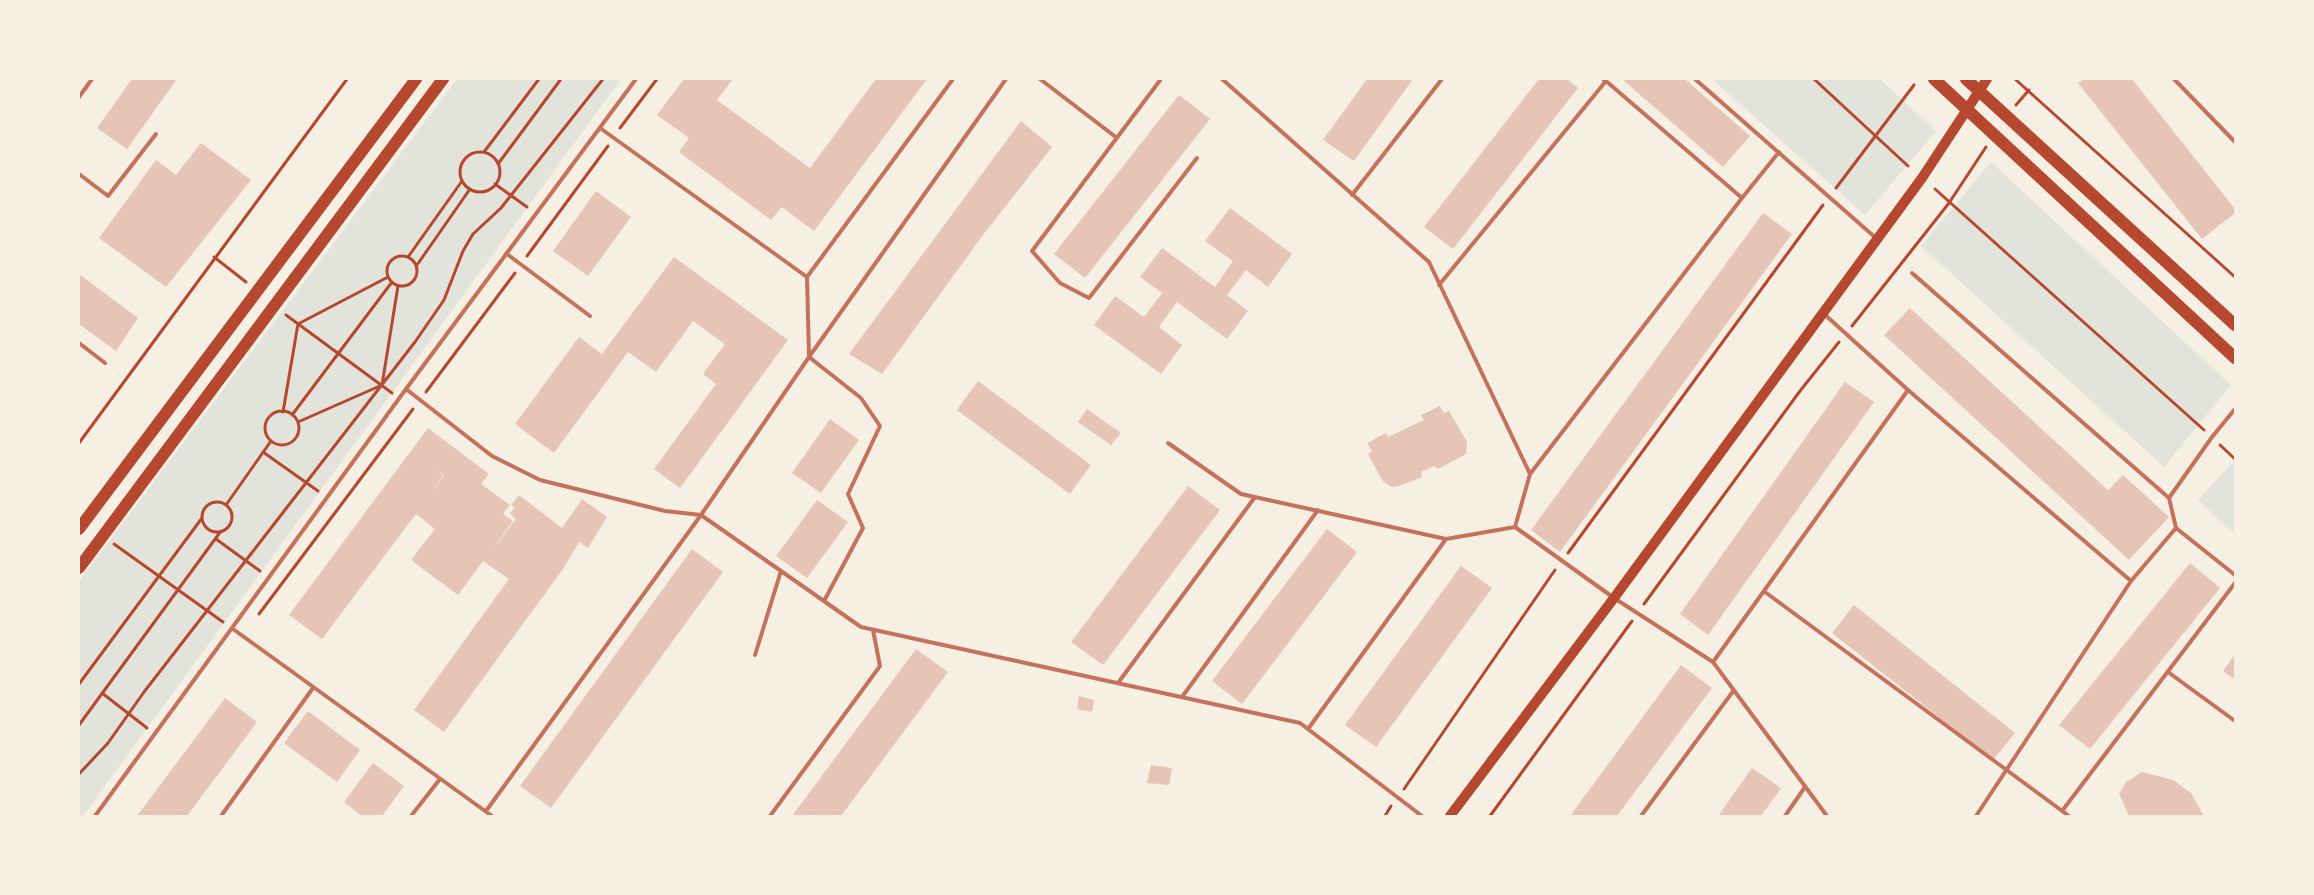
<!DOCTYPE html>
<html>
<head>
<meta charset="utf-8">
<style>
  body { margin:0 }
  #map { position:relative; width:2314px; height:895px; overflow:hidden; background:#f6efe4; font-family:"IBM Plex Sans",sans-serif }
  canvas { display:block }
  .frame { position:absolute; inset:0; border:80px solid #f6efe4; pointer-events:none }
</style>
</head>
<body>
<div id="map">
<canvas width="2314" height="895"></canvas>
<div class="frame"></div>
</div>
<script>
const c = document.querySelector('canvas').getContext('2d');
c.lineJoin = 'round';
function paint(path, color) {
  c.fillStyle = color;
  c.fill(path, 'evenodd');
}
function poly(rows) {
  const path = new Path2D();
  for (const r of rows) {
    if (r.length === 3) {
      path.moveTo(r[0] + r[2], r[1]);
      path.arc(r[0], r[1], r[2], 0, 2 * Math.PI);
      continue;
    }
    path.moveTo(r[0], r[1]);
    for (let i = 2; i < r.length; i += 2) path.lineTo(r[i], r[i + 1]);
  }
  return path;
}
function trace(path, color, width, dash) {
  c.strokeStyle = color;
  c.lineWidth = width;
  c.lineCap = dash ? 'butt' : 'round';
  c.setLineDash(dash || []);
  c.stroke(path);
}
const green = poly([
  [457,79,621,79,83,816,79,816,79,581],
  [1712,79,1880,79,1936,131,1865,215],
  [1991,162,2231,385,2164,467,1921,246],
  [2235,460,2235,534,2198,500]
]);
const building = poly([
  [132,79,177,79,127,149,97,128],
  [684,79,733,79,717,100,810,168,876,79,927,79,814,231,782,207,771,220,679,152,689,138,657,115],
  [1367,79,1413,79,1354,161,1323,140],
  [1539,79,1567,79,1578,88,1453,249,1424,227],
  [1622,79,1685,79,1750,136,1723,167],
  [2084,79,2132,79,2235,209,2235,213,2202,239,2078,83],
  [1179,95,1210,119,1085,278,1054,254],
  [1021,121,1052,147,983,235,882,374,849,354],
  [201,143,251,180,166,287,99,238,156,160,176,175],
  [596,191,631,217,588,276,553,251],
  [1230,208,1292,254,1268,287,1246,270,1227,295,1248,311,1227,339,1177,302,1159,327,1182,345,1161,374,1094,325,1115,296,1144,317,1162,293,1140,277,1162,248,1215,287,1233,261,1205,241],
  [1763,213,1792,234,1560,552,1531,530],
  [674,257,788,340,680,488,654,469,716,384,703,374,725,344,693,321,656,372,628,352,554,453,515,424,579,337,602,354],
  [79,274,138,318,116,351,79,324],
  [1910,308,2108,490,2123,475,2169,517,2129,560,1884,335],
  [978,381,1091,465,1070,494,957,410],
  [1845,382,1874,402,1708,635,1680,614],
  [1440,406,1444,413,1449,411,1467,442,1466,454,1438,469,1434,466,1421,472,1422,477,1399,486,1392,487,1387,484,1382,480,1368,454,1372,451,1367,443,1386,433,1388,437,1424,420,1421,415],
  [1087,409,1121,433,1111,445,1078,422],
  [830,419,859,440,821,493,792,473],
  [428,428,489,474,481,484,510,505,503,514,513,521,489,554,516,519,510,514,515,507,511,505,519,495,562,528,582,499,607,517,588,548,579,542,563,569,444,732,414,710,509,579,483,561,458,595,411,560,435,529,416,514,322,639,289,615],
  [433,467,444,476,429,496,443,476],
  [1188,486,1220,510,1103,665,1071,642],
  [817,500,848,522,807,578,776,556],
  [1327,529,1357,552,1242,704,1212,681],
  [692,549,723,572,551,808,520,786],
  [2190,563,2220,588,2090,749,2059,725],
  [1461,566,1492,588,1376,747,1345,725],
  [1854,605,2015,733,1993,760,1832,633],
  [916,649,948,672,841,816,792,816],
  [2235,654,2235,680,2223,671],
  [1681,665,1712,688,1617,816,1570,816],
  [1079,696,1094,700,1092,712,1077,709],
  [225,698,257,722,187,816,137,816],
  [308,711,360,750,337,782,284,743],
  [373,763,404,786,382,816,362,816,344,802],
  [1151,765,1172,768,1169,785,1147,783],
  [1752,768,1781,788,1761,816,1718,816],
  [2142,772,2173,780,2191,793,2204,816,2129,816,2119,794,2126,782]
]);
const path = poly([
  [1814,79,1908,166],
  [2015,79,2235,277],
  [2016,105,2029,90],
  [620,128,657,79],
  [484,152,539,79],
  [480,172,20],
  [498,164,561,79],
  [495,184,527,207],
  [1836,188,1914,85],
  [1935,189,2204,430],
  [402,271,15],
  [527,256,608,146],
  [214,257,246,282],
  [408,257,462,181],
  [417,265,470,189],
  [286,315,392,393],
  [1852,326,1949,203,1986,147],
  [426,392,515,273],
  [282,428,17],
  [283,412,298,324,388,277],
  [292,415,392,282],
  [298,422,382,385,398,286],
  [79,443,347,79],
  [2220,445,2235,459],
  [263,452,318,491],
  [217,517,15],
  [226,505,271,441],
  [216,539,260,571],
  [114,544,223,622],
  [1568,553,1823,205],
  [1644,604,1800,391,1839,342],
  [259,614,413,409],
  [79,684,202,518],
  [102,693,147,728],
  [79,725,221,531],
  [79,774,108,743,144,692,415,342,444,300,463,251,473,234,501,208,603,79],
  [1404,789,1555,570],
  [1385,816,1391,806],
  [1490,816,1632,621]
]);
const service = poly([
  [1040,79,1117,138],
  [1161,79,1032,251,1060,283,1089,298,1197,158],
  [1222,79,1429,262,1530,474,1515,527,1614,598,1713,662,1908,390],
  [1695,79,1877,239],
  [2174,79,2235,142],
  [1606,81,1742,198,1779,152],
  [79,97,92,79],
  [600,128,807,277,809,357,861,398,880,426,848,494,863,528,824,601],
  [79,174,108,196,156,134],
  [1352,195,1442,79],
  [507,254,590,316],
  [1912,273,2169,498],
  [807,277,953,79],
  [1439,285,1606,81,1603,79],
  [1823,313,1908,390,2131,581],
  [79,343,105,363],
  [406,389,492,456,540,480,665,511,701,515,861,627,1300,723,1422,816],
  [1168,443,1241,494,1446,539,1515,527],
  [1530,474,1742,198],
  [2176,528,2235,575],
  [1765,592,2069,816],
  [233,629,492,816],
  [755,655,781,571],
  [1713,662,1827,816],
  [2168,672,2235,721],
  [1118,683,1255,497],
  [1182,697,1318,510],
  [1308,729,1446,539],
  [486,811,701,515,809,357,1006,79],
  [2062,811,2235,583],
  [95,816,406,389,636,79],
  [221,816,313,688],
  [411,816,440,779],
  [770,816,880,666,873,630],
  [1641,816,1734,690],
  [1785,816,1805,787],
  [1976,816,2131,581,2176,528,2169,498,2212,437,2235,409]
]);
const secondary = poly([
  [1450,816,1614,598,1922,178,1987,79]
]);
const primary = poly([
  [1934,79,2235,358],
  [1966,79,2235,325],
  [79,529,416,79],
  [79,568,443,79]
]);
paint(green, '#e2e4dc');
paint(building, '#e6c5b7');
trace(path, '#b5482f', 3);
trace(service, '#c5725c', 4);
trace(secondary, '#b5482f', 10);
trace(primary, '#b5482f', 12);
</script>
</body>
</html>
